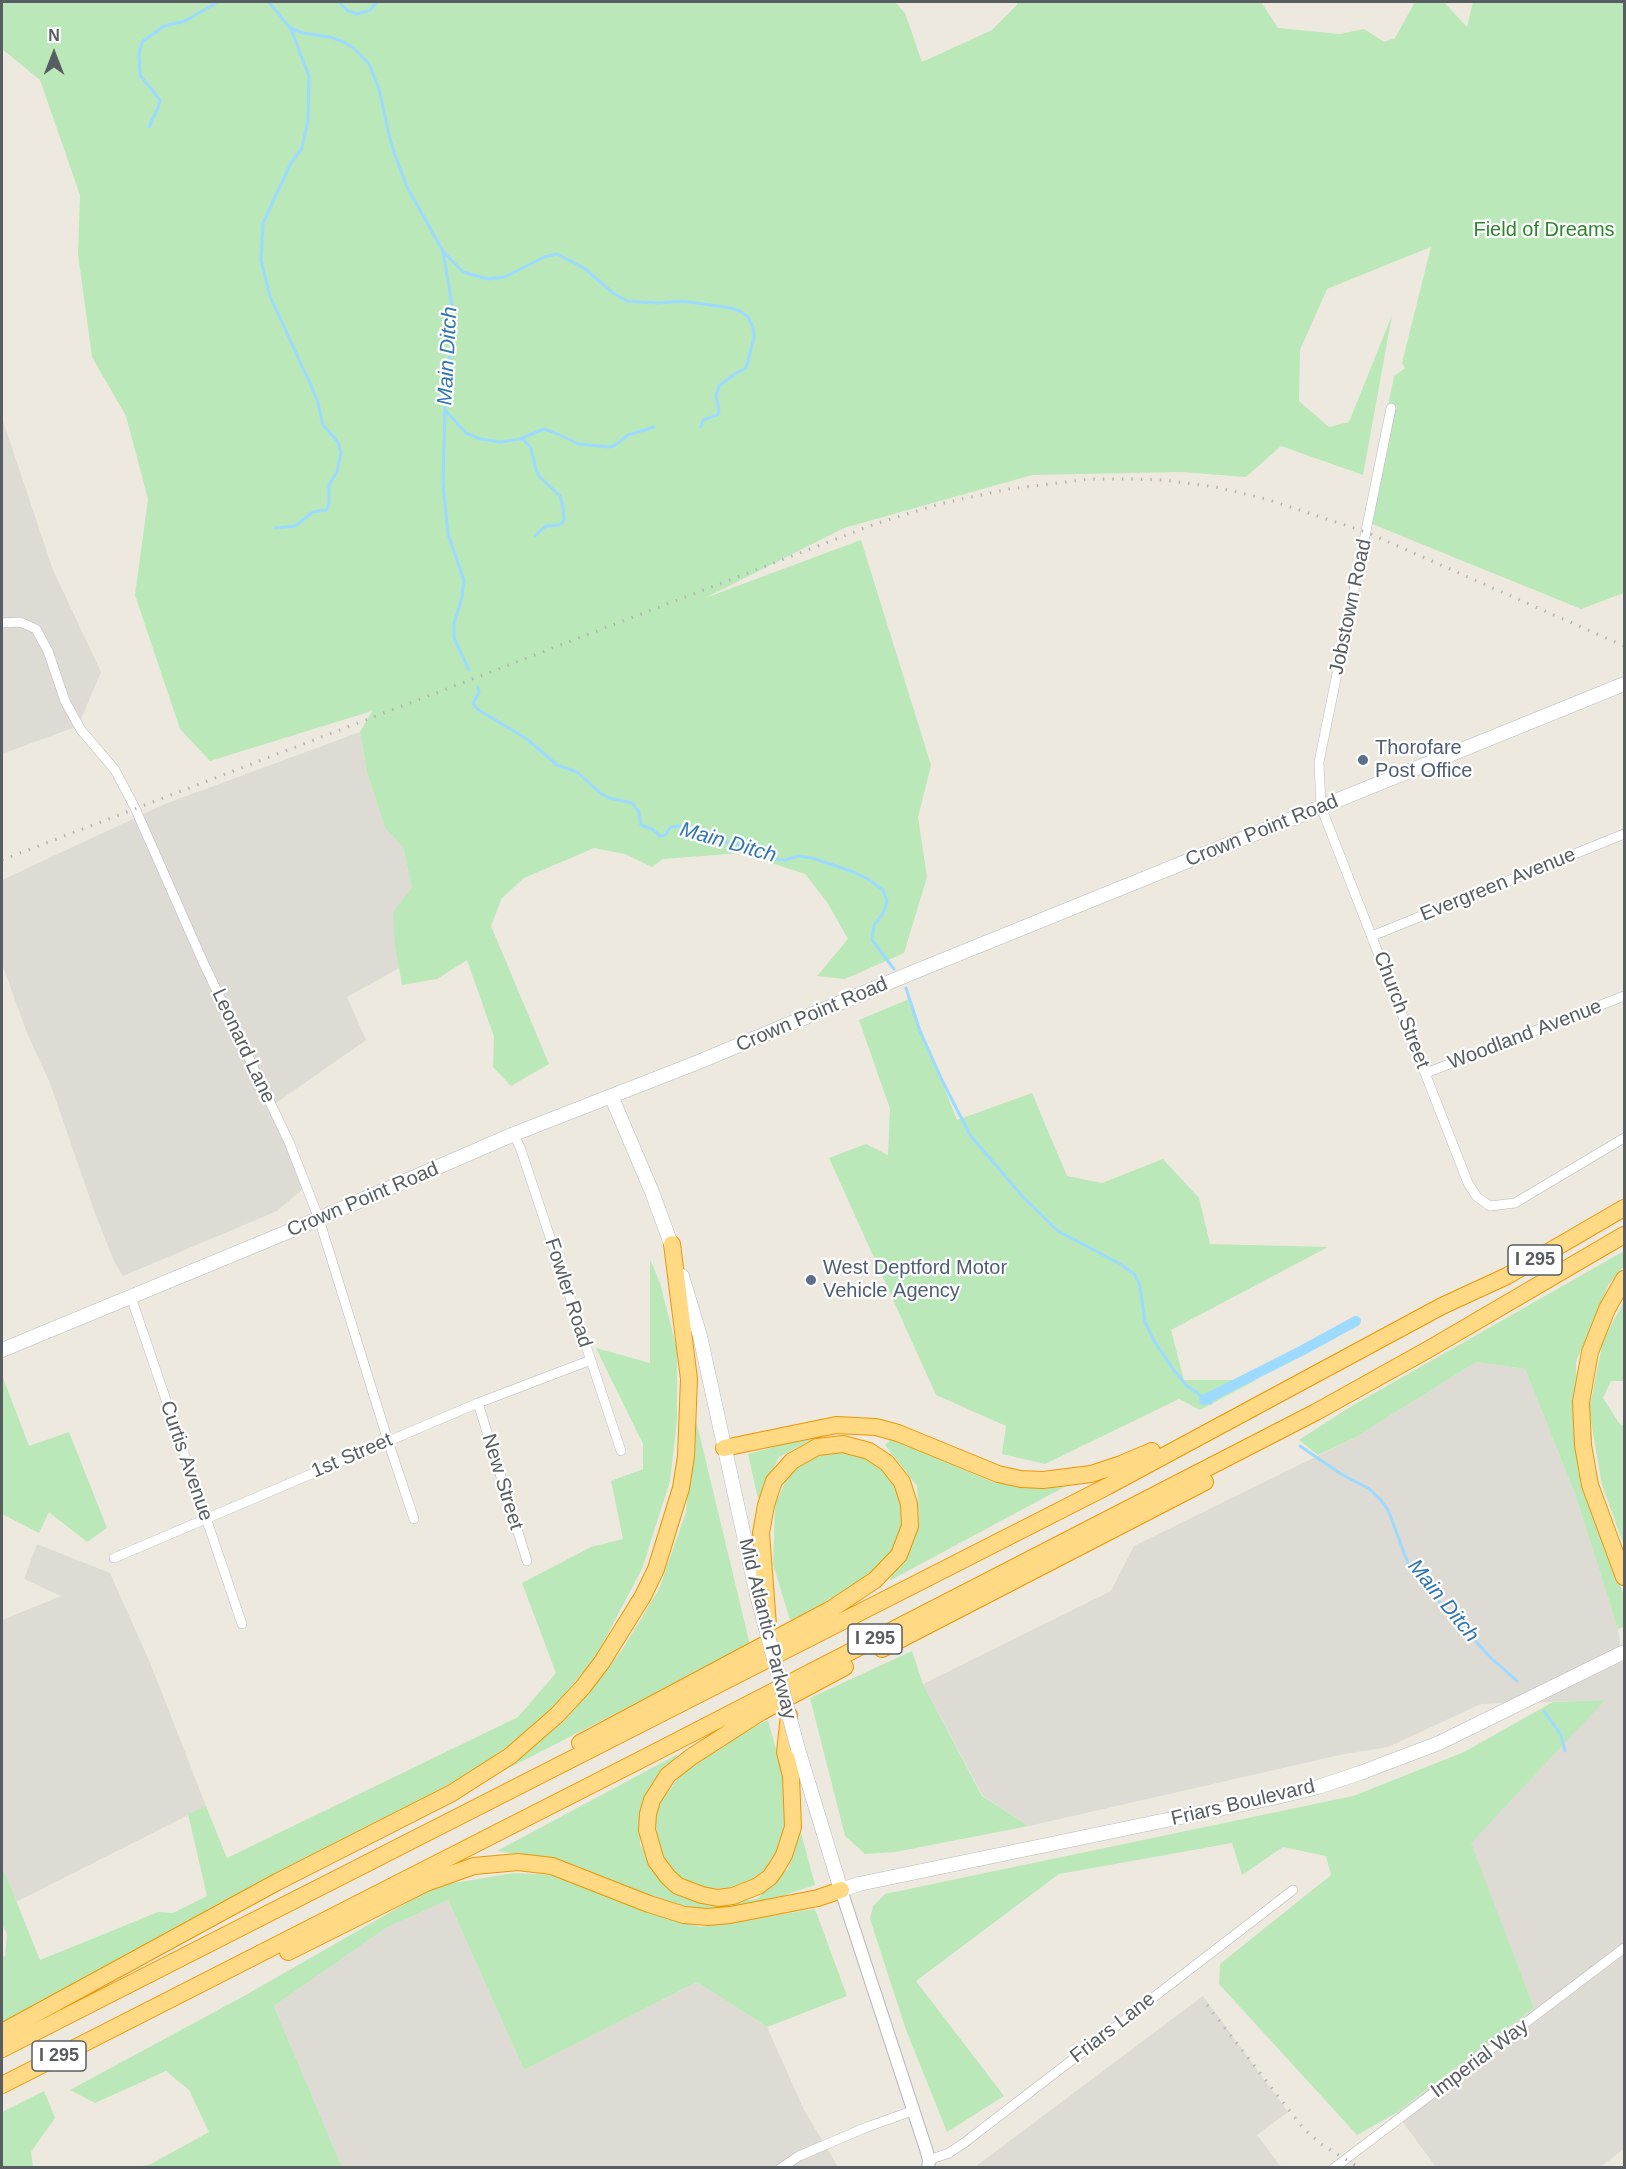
<!DOCTYPE html>
<html>
<head>
<meta charset="utf-8">
<style>
  body { margin:0 }
  #map { position:relative; width:1626px; height:2169px; overflow:hidden; background:#ede9df; font-family:Helvetica,sans-serif }
  canvas { display:block }
  .frame { position:absolute; inset:0; border:3px solid #585d62; pointer-events:none }
  .north { position:absolute; left:24px; top:24px; width:60px; height:60px; -webkit-text-stroke:4px #fff; paint-order:stroke; rotate:0deg; font-size:16px; font-weight:700; line-height:24px; text-align:center; color:#585d62 }
  .north::after { content:''; display:block; margin:auto; width:21px; height:27px; background:#585d62; clip-path:polygon(50% 0,100% 100%,50% 72%,0 100%) }
</style>
</head>
<body>
<div id="map">
<canvas width="1626" height="2169"></canvas>
<div class="frame"></div>
<div class="north">N</div>
</div>
<script>
const c = document.querySelector('canvas').getContext('2d');
c.lineJoin = 'round';
function paint(path, color) {
  c.fillStyle = color;
  c.fill(path, 'evenodd');
}
function poly(rows) {
  const path = new Path2D();
  for (const r of rows) {
    path.moveTo(r[0], r[1]);
    for (let i = 2; i < r.length; i += 2) path.lineTo(r[i], r[i + 1]);
  }
  return path;
}
function trace(path, color, width, dash) {
  c.strokeStyle = color;
  c.lineWidth = width;
  c.lineCap = dash ? 'butt' : 'round';
  c.setLineDash(dash || []);
  c.stroke(path);
}
function drawText(font, color, halo, rows, align = 'center') {
  c.font = font + ' Helvetica,sans-serif';
  c.lineWidth = 4.5;
  c.setLineDash([]);
  c.textBaseline = 'middle';
  c.strokeStyle = halo;
  c.fillStyle = color;
  for (const [text, x, y, turn = 0] of rows) {
    c.save();
    c.translate(x, y);
    c.rotate((+turn || 0) * Math.PI / 180);
    c.textAlign = isNaN(turn) ? turn : align;
    if (halo) c.strokeText(text, 0, 0);
    c.fillText(text, 0, 0);
    c.restore();
  }
}
const industrial = poly([
  [2,418,53,570,101,672,78,726,2,754],
  [360,732,367,772,385,828,403,847,412,888,403,966,347,997,366,1040,269,1108,306,1186,277,1211,123,1276,114,1261,95,1213,50,1083,27,1033,2,964,2,880,165,804],
  [1476,1362,1525,1369,1575,1494,1618,1629,1624,1672,1624,2149,1600,2167,1436,2167,1396,2113,1534,2008,1470,1843,1604,1700,1481,1704,1388,1747,1344,1754,1029,1826,983,1796,923,1684,1111,1591,1134,1546,1356,1437],
  [37,1544,110,1573,151,1665,206,1806,16,1902,2,1866,2,1620,61,1596,24,1579],
  [448,1900,524,2070,697,1982,767,2027,804,2110,838,2167,342,2167,274,2006,386,1928],
  [1203,1996,1288,2112,1257,2135,1281,2167,975,2167]
]);
const green = poly([
  [2,2,895,2,905,13,922,62,992,30,1016,6,1018,2,1261,2,1278,28,1340,34,1364,29,1384,42,1395,38,1415,2,1444,2,1467,27,1473,2,1624,2,1624,593,1581,609,1365,521,1394,376,1405,368,1402,363,1431,247,1327,289,1300,350,1299,401,1329,427,1349,422,1392,315,1363,475,1281,446,1246,477,1181,472,1032,475,844,528,705,598,861,540,931,765,918,817,927,877,904,953,845,979,817,976,848,939,827,902,805,874,741,853,663,859,652,867,625,854,594,848,524,878,502,898,491,926,549,1064,511,1086,493,1067,494,1037,467,960,437,979,402,985,395,945,393,912,412,888,403,847,385,828,367,772,360,732,372,711,210,761,180,729,135,595,148,499,126,416,92,357,78,254,80,195,40,80,2,49],
  [909,999,957,1120,1032,1093,1067,1176,1102,1183,1163,1159,1199,1198,1210,1244,1328,1247,1171,1330,1184,1380,1256,1380,1200,1410,1179,1399,1045,1464,1002,1454,1006,1426,936,1395,829,1158,866,1144,888,1155,890,1109,859,1020],
  [1624,1251,1624,1266,1609,1284,1576,1362,1578,1471,1624,1596,1624,1627,1618,1629,1575,1494,1525,1369,1476,1362,1356,1437,1318,1455,1299,1440,1350,1407],
  [650,1259,660,1283,677,1349,677,1420,670,1481,642,1569,596,1656,549,1713,483,1766,2,2023,2,1957,5,1956,7,1934,2,1924,2,1866,40,1960,158,1912,173,1913,207,1896,188,1814,206,1806,227,1858,518,1717,556,1673,522,1583,591,1547,623,1539,611,1481,643,1469,643,1444,596,1348,650,1363],
  [1624,1302,1624,1381,1611,1381,1603,1398,1619,1423,1624,1426,1624,1546,1602,1485,1589,1410,1603,1340],
  [2,1375,29,1446,69,1432,107,1528,87,1542,49,1512,39,1533,2,1514],
  [695,1416,750,1645,499,1773,563,1722,622,1650,659,1589,686,1512],
  [822,1434,779,1457,758,1499,748,1454],
  [891,1439,995,1483,1068,1485,889,1581,919,1523,917,1486,885,1445],
  [828,1450,856,1454,883,1467,901,1489,902,1524,893,1550,873,1573,810,1611,790,1620,773,1564,775,1505,790,1471],
  [912,1651,923,1684,982,1796,1029,1826,895,1852,865,1854,845,1836,810,1698],
  [1605,1700,1471,1843,1534,2008,1396,2113,1357,2135,1219,1984,1220,1964,1331,1875,1326,1856,1283,1847,1242,1875,1232,1843,1059,1874,916,1981,1004,2096,947,2132,906,2030,870,1919,873,1906,885,1894,1353,1796,1464,1752,1553,1702],
  [768,1720,785,1782,788,1826,771,1863,749,1884,710,1890,675,1878,658,1845,655,1809,683,1772,702,1754],
  [678,1754,652,1787,640,1817,640,1844,655,1871,680,1896,712,1904,757,1899,788,1869,800,1829,815,1885,766,1901,715,1911,658,1901,526,1855,497,1851],
  [514,1873,552,1875,632,1905,700,1927,815,1909,847,1996,767,2027,697,1982,524,2070,448,1900,386,1928,274,2006,342,2167,138,2167,151,2164,209,2132,189,2090,166,2071,95,2103,70,2090,244,1996,436,1886],
  [44,2091,55,2118,31,2152,33,2167,2,2167,2,2112]
]);
const stream = poly([
  [269,2,290,28,303,33,330,37,344,42,355,49,369,64,379,89,390,139,396,158,407,187,443,251,451,299,452,341,445,409,443,483,448,534,464,580,462,597,454,624,454,638,469,670],
  [339,2,348,11,358,14,370,10,377,2],
  [149,127,158,108,160,100,140,75,139,55,142,42,164,26,185,21,218,2],
  [444,252,463,272,488,279,505,277,544,257,557,254,584,268,613,293,627,301,658,303,682,301,731,308,740,311,748,317,753,327,754,338,746,368,736,373,719,386,716,395,719,411,717,415,703,420,701,427],
  [446,411,466,433,480,439,501,442,520,439,544,429,553,432,579,444,608,447,614,446,628,435,654,427],
  [522,438,531,448,536,470,540,477,560,496,563,507,564,519,562,523,559,525,546,526,535,536],
  [275,528,295,526,313,512,326,510,329,505,329,485,337,472,341,452,338,442,323,425,317,399,270,296,261,261,263,223,291,163,302,148,308,120,309,76,291,29],
  [478,687,479,693,473,703,477,709,527,739,557,765,577,772,600,793,609,798,632,803,639,812,641,825,652,829,660,836,665,835,671,827,681,826,701,837,749,847,773,859,785,860,798,856,812,858,851,871,868,879,883,890,887,901,884,912,874,925,872,940,894,969],
  [906,988,920,1031,942,1080,970,1135,1023,1197,1058,1231,1122,1265,1135,1275,1140,1286,1145,1322,1154,1341,1173,1369,1186,1385,1211,1403],
  [1300,1446,1341,1474,1368,1488,1379,1498,1388,1510,1409,1566,1431,1587,1441,1604,1491,1658,1517,1681],
  [1544,1711,1561,1735,1565,1751]
]);
const canal = poly([
  [1204,1400,1303,1350,1356,1321]
]);
const minor = poly([
  [1391,408,1319,762,1321,807,1468,1183,1477,1197,1490,1206,1515,1203,1624,1138],
  [2,623,20,622,36,629,48,651,65,701,81,730,115,770,135,808,204,964,289,1142,319,1219,388,1441,414,1519],
  [1372,936,1624,834],
  [1426,1073,1624,996],
  [514,1134,521,1150,621,1451],
  [131,1297,242,1624],
  [478,1403,527,1561],
  [114,1558,478,1403,591,1360],
  [929,2160,949,2153,964,2143,1293,1890],
  [781,2168,799,2156,867,2127,912,2111],
  [1334,2168,1624,1948]
]);
const tertiary = poly([
  [841,1890,926,2149,929,2160,928,2168]
]);
const secondary = poly([
  [612,1098,652,1192,674,1252],
  [682,1276,700,1336,757,1595],
  [2,1350,297,1228,514,1134,696,1063,909,974,1624,684],
  [798,1749,841,1890,859,1884,1277,1797,1318,1787,1360,1773,1439,1743,1624,1652]
]);
const motorway = poly([
  [1624,1279,1607,1309,1590,1352,1581,1402,1583,1445,1590,1485,1624,1577],
  [724,1448,836,1425,876,1427,898,1433,998,1474,1021,1479,1043,1480,1091,1474,1121,1464,1152,1451],
  [882,1649,1205,1482],
  [789,1715,785,1752,791,1776,793,1827,784,1855,777,1867,770,1877,758,1886,733,1896,718,1898,702,1895,678,1886,668,1877,656,1861,647,1830,648,1814,652,1800,668,1775,691,1757,761,1712,845,1667],
  [580,1743,833,1608,875,1580,899,1555,910,1526,909,1504,902,1482,887,1463,869,1451,843,1444,817,1447,792,1461,774,1481,766,1505,761,1533,768,1625],
  [288,1952,426,1883,474,1866,518,1862,552,1866,649,1904,684,1915,708,1917,730,1915,818,1898,841,1890],
  [2,2032,277,1882,452,1793,510,1756,557,1715,583,1687,602,1662,643,1596,656,1569,681,1488,686,1456,689,1379,672,1244],
  [2,2049,1108,1486,1442,1306,1507,1276,1624,1208],
  [2,2085,644,1758,1316,1412,1429,1349,1624,1235]
]);
const rail = poly([
  [2,860,875,524,939,504,1009,489,1090,479,1129,479,1164,480,1215,487,1266,499,1366,532,1624,646],
  [1207,2005,1303,2128,1321,2144,1360,2168]
]);
const secondaryBridge = poly([
  [757,1595,798,1749]
]);
const markers = [
  [1363,760,6,"#5c6f8a"],
  [811,1280,6,"#5c6f8a"]
];
const shields = [
  [1535,1260,54],
  [875,1639,54],
  [59,2056,54]
];
const shieldNames = [
  ["I 295",1535,1260],
  ["I 295",875,1639],
  ["I 295",59,2056]
];
const parkNames = [
  ["Field of Dreams",1544,230]
];
const streetNames = [
  ["Jobstown Road",1351,607,-78],
  ["Crown Point Road",1262,831,-22],
  ["Evergreen Avenue",1498,885,-22],
  ["Church Street",1401,1010,69],
  ["Crown Point Road",812,1015,-23],
  ["Woodland Avenue",1525,1035,-21],
  ["Leonard Lane",243,1046,65],
  ["Crown Point Road",363,1200,-23],
  ["Fowler Road",568,1293,72],
  ["1st Street",352,1456,-23],
  ["Curtis Avenue",186,1461,71],
  ["New Street",502,1482,73],
  ["Mid Atlantic Parkway",767,1629,76],
  ["Friars Boulevard",1243,1803,-13],
  ["Friars Lane",1113,2028,-38],
  ["Imperial Way",1480,2059,-37]
];
const serviceNames = [
  ["Thorofare",1375,748],
  ["Post Office",1375,771],
  ["West Deptford Motor",823,1268],
  ["Vehicle Agency",823,1291]
];
const waterNames = [
  ["Main Ditch",448,356,-87],
  ["Main Ditch",728,843,16],
  ["Main Ditch",1443,1601,51]
];
paint(industrial, '#dddbd4');
paint(green, '#bbe8b9');
trace(stream, '#9ddaff', 3);
trace(canal, '#9ddaff', 10);
trace(minor, '#b5b9be', 10);
trace(tertiary, '#b5b9be', 14);
trace(secondary, '#b5bac0', 15);
trace(motorway, '#ec9600', 18);
trace(minor, '#fff', 9);
trace(tertiary, '#fff', 12);
trace(secondary, '#fff', 14);
trace(motorway, '#ffd984', 16);
trace(rail, '#b2b3b3', 3, [1.5, 8]);
trace(secondaryBridge, '#b5bac0', 15, []);
trace(secondaryBridge, '#fff', 14);
for (const [x, y, r, color] of markers) {
  const dot = new Path2D();
  dot.arc(x, y, r, 0, 2 * Math.PI);
  c.fillStyle = color;
  c.fill(dot);
  trace(dot, '#fff', 2);
}
for (const [x, y, w] of shields) {
  const box = new Path2D();
  box.roundRect(x - w / 2, y - 15, w, 30, 4.5);
  c.fillStyle = '#fff';
  c.fill(box);
  trace(box, '#585d62', 1.5);
}
drawText('bold 18px', '#585d62', null, shieldNames);
drawText('20px', '#2d852d', '#fff', parkNames);
drawText('20px', '#585d62', '#fff', streetNames);
drawText('20px', '#4e5e75', '#fff', serviceNames, 'left');
drawText('italic 21px', '#3075b1', '#fff', waterNames);
</script>
</body>
</html>
